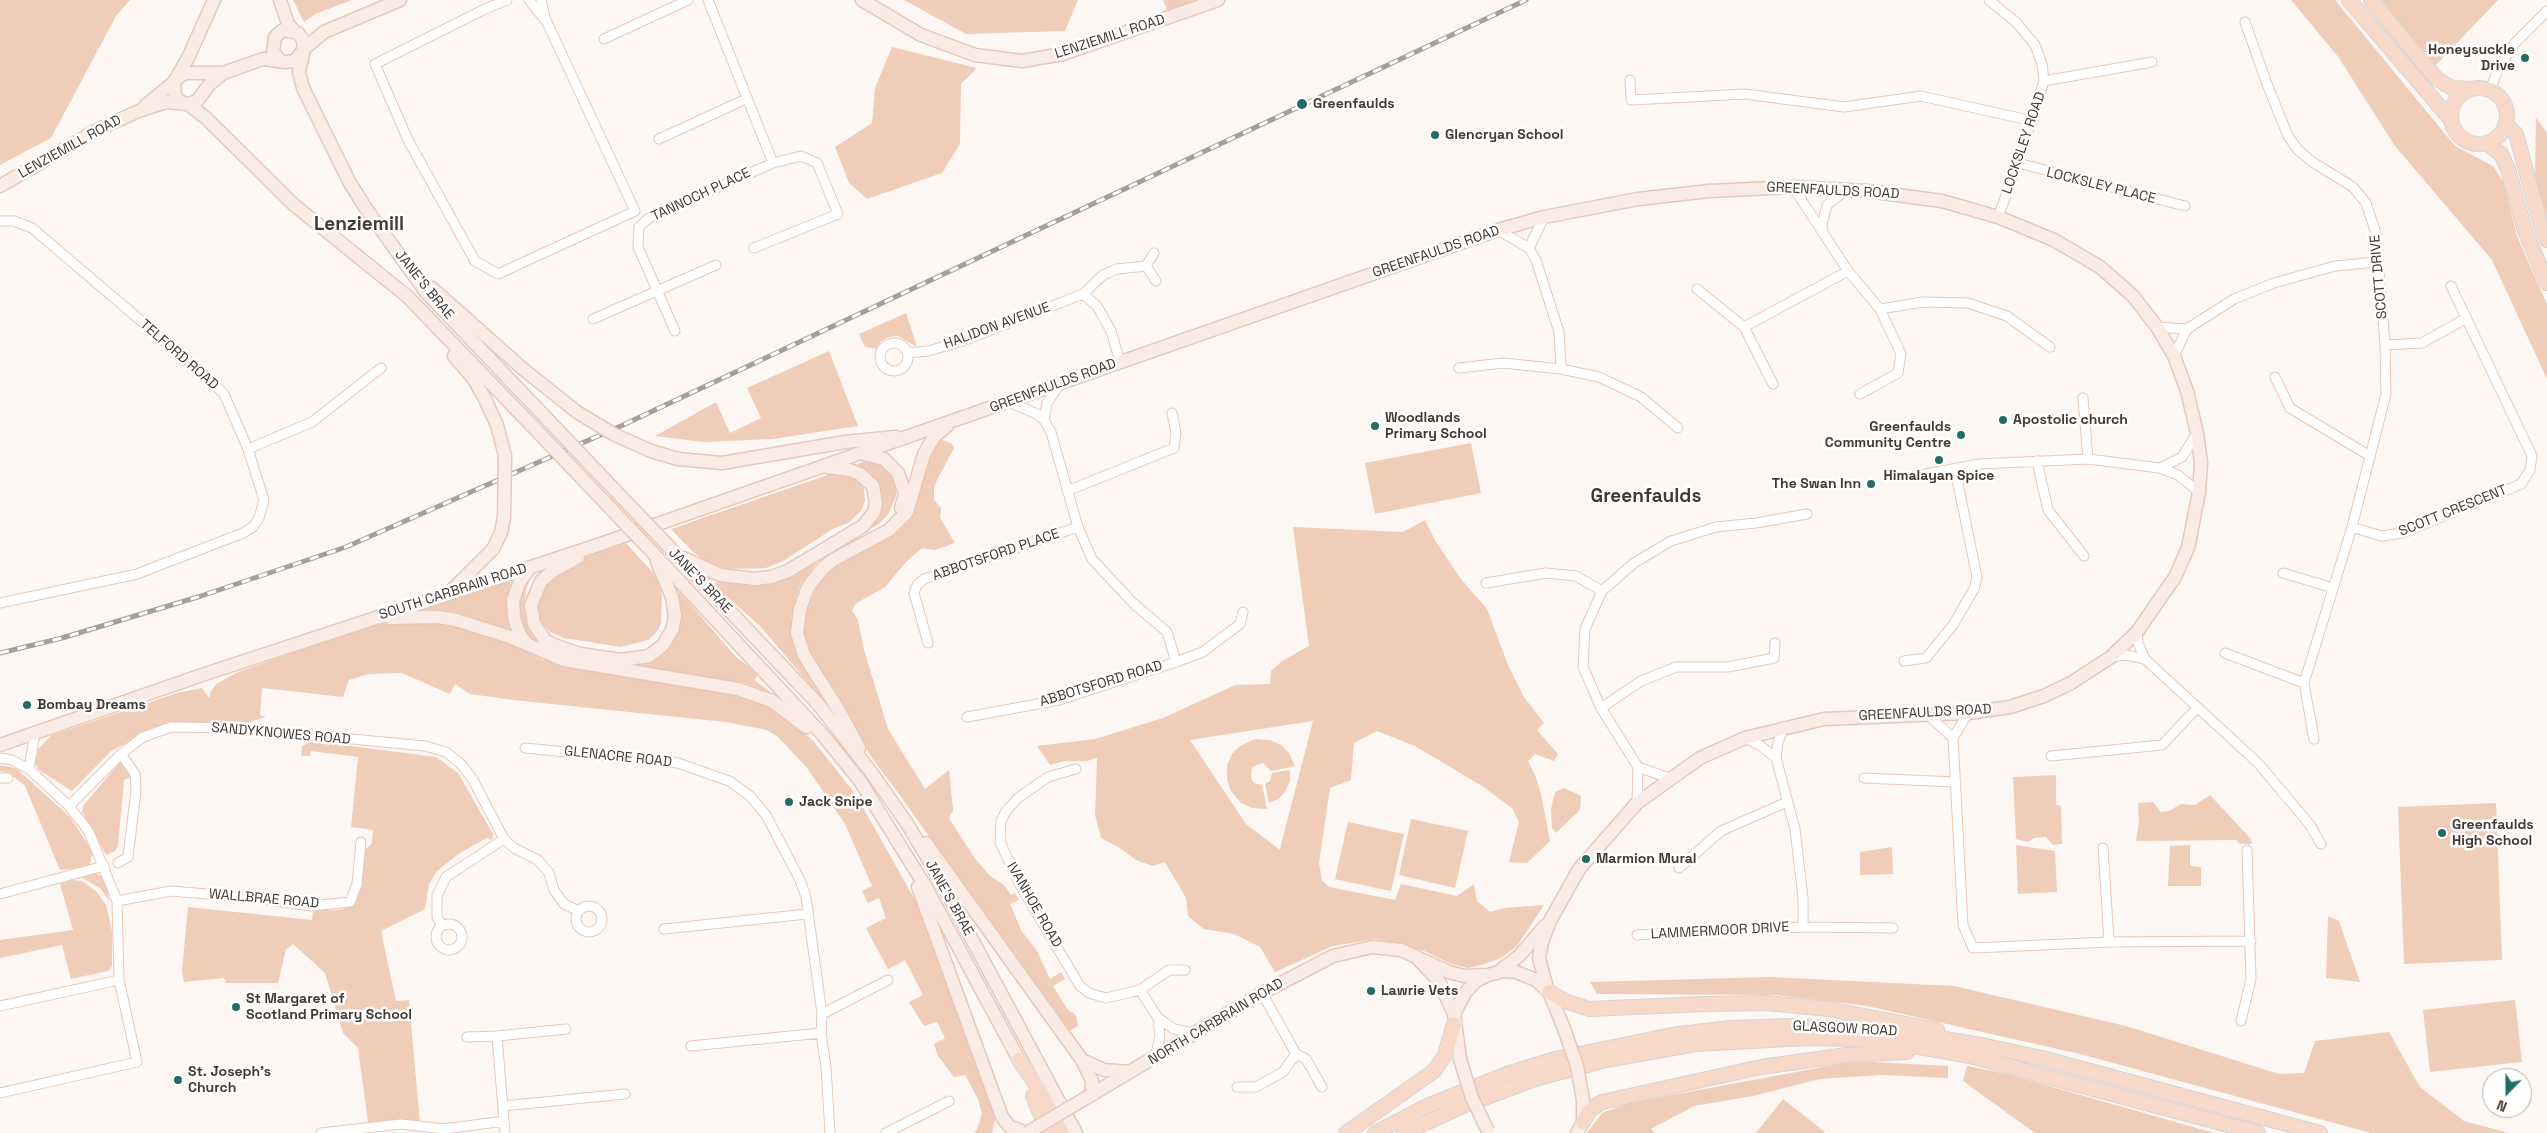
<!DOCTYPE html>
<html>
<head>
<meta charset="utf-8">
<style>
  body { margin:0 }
  #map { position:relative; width:2547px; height:1133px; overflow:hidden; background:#fdf7f3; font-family:"Space Grotesk",sans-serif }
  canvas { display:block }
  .north { position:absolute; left:2482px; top:1068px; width:50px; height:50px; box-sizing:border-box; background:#fff; border:1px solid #b4afad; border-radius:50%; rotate:202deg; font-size:14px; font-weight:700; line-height:20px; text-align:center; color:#443831 }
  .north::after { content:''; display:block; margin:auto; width:18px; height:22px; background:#226c65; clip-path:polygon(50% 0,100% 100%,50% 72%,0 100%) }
</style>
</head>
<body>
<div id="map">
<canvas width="2547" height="1133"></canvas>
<div class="north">N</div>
</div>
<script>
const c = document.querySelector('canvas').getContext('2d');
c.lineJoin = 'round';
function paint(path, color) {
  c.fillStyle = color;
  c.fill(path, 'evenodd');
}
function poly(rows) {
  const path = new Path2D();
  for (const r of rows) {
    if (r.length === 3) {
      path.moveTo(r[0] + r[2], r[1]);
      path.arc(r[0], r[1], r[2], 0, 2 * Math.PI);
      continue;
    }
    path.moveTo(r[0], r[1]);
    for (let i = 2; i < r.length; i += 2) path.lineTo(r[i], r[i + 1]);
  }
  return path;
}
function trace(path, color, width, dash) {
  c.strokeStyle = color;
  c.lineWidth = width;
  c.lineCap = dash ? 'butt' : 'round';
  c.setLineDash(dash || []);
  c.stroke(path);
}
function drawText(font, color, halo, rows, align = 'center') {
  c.font = font + ' "Space Grotesk",sans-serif';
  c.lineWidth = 5;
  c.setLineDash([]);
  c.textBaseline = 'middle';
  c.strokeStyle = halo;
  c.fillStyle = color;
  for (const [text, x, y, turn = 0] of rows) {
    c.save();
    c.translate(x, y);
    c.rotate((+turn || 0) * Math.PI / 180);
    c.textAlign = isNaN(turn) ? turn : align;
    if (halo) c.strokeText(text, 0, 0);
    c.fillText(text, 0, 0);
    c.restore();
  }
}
const green = poly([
  [0,0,130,0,116,16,51,138,0,165],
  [293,0,352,0,315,14,304,22],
  [904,0,1078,0,1065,31,966,34],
  [1163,0,1194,0,1168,12],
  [2291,0,2335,0,2455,146,2493,166,2504,183,2517,236,2547,304,2547,379,2492,260,2395,146,2339,58],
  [2377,0,2498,0,2433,68],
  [892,47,977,68,961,84,960,144,942,173,867,199,849,183,835,147,872,123,875,88],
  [2536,118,2547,133,2547,221,2535,178],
  [906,313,917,347,898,336,888,337,881,341,876,349,865,347,859,334],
  [829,351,858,426,773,439,704,442,655,436,716,402,730,433,761,418,747,388],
  [942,440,951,443,954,448,937,480,934,488,934,500,941,508,940,518,955,543,935,550,922,548,906,562,885,587,855,604,852,611,858,620,864,650,888,729,925,789,949,770,953,810,949,818,974,857,989,875,1004,885,1011,895,1015,893,1019,900,1010,904,1022,932,1036,949,1050,979,1061,972,1065,979,1053,986,1068,1010,1076,1015,1078,1026,1066,1033,905,802,872,758,810,656,804,636,804,619,813,590,835,566,882,540,935,446],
  [1471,443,1481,493,1375,514,1365,463],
  [875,458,892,471,897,483,896,496,889,513,880,523,817,562,799,588,791,617,794,646,802,665,833,712,761,627,714,585,721,578,758,583,862,529,881,495,876,480,865,469,857,464],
  [836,472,857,475,864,487,865,501,861,511,848,523,833,529,783,561,766,568,728,569,711,565,692,551,671,529],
  [1425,520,1436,542,1461,579,1487,609,1508,665,1524,697,1544,723,1537,730,1558,754,1554,761,1535,754,1528,761,1535,775,1541,794,1550,841,1527,863,1509,862,1519,822,1512,808,1482,786,1415,746,1377,731,1354,743,1351,780,1330,788,1319,863,1322,880,1329,887,1395,900,1401,884,1457,896,1474,884,1477,901,1490,912,1504,908,1544,905,1517,946,1501,958,1481,965,1468,968,1451,964,1424,951,1374,939,1333,946,1275,972,1260,947,1234,934,1204,929,1188,916,1186,898,1165,862,1153,866,1136,860,1120,848,1101,838,1095,815,1097,758,1087,761,1064,761,1050,765,1037,746,1095,739,1163,718,1235,685,1270,684,1271,671,1282,661,1309,646,1293,527,1403,532],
  [1313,721,1280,849,1280,850,1246,824,1190,740],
  [626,543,656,576,662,587,661,624,655,634,648,640,621,647,564,638,550,632,542,623,538,614,536,602,541,587,571,562],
  [535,572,527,586,524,605,525,615,532,632,621,661,661,647,675,596,680,592,736,657,759,674,754,680,772,693,744,683,568,656,540,646,525,636,515,607,526,574],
  [508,579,511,584,506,606,512,631,459,613,425,610,430,606],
  [383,621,450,624,478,631,525,650,543,660,574,667,718,689,752,699,784,713,815,743,856,795,924,916,990,1093,995,1118,992,1133,974,1133,977,1129,982,1114,978,1099,965,1075,954,1077,938,1056,934,1044,945,1038,937,1022,924,1026,909,1002,923,995,905,960,888,969,866,928,886,918,879,898,868,903,862,891,872,886,845,824,807,768,778,737,767,730,726,722,513,700,470,694,455,684,450,694,402,673,368,674,349,680,343,697,262,688,260,715,266,717,246,723,168,722,111,751,72,791,39,770,35,764,38,749,52,735,177,693,202,688,209,698,211,691,216,684,238,672],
  [1255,739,1270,740,1281,745,1289,753,1295,766,1271,771,1263,763,1252,767,1251,778,1254,783,1262,785,1267,809,1252,808,1241,803,1231,791,1227,780,1227,765,1232,754,1240,746],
  [312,741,436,757,458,773,493,834,492,840,487,838,460,853,437,871,429,884,425,909,381,931,396,1001,409,1000,420,1124,409,1120,368,1122,358,1048,343,1033,325,973,293,944,286,949,278,983,226,983,224,978,184,982,182,971,188,907,312,920,313,909,338,910,350,907,356,897,363,878,365,850,372,843,373,830,351,827,358,757,311,751,310,756,301,756,302,746],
  [119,763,124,764,131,777,124,780,118,846,115,851,106,855,82,812,83,806],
  [0,765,16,768,70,817,93,852,89,867,60,870,25,786,9,773,0,771],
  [1290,770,1290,781,1285,792,1278,799,1269,803,1265,784,1270,781,1272,773],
  [2056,775,2056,805,2061,806,2062,844,2053,845,2046,837,2034,838,2028,842,2016,839,2013,777],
  [1564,788,1581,796,1580,810,1556,833,1552,828,1551,809,1555,792],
  [2210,795,2251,839,2252,844,2240,844,2236,840,2136,841,2139,822,2138,803,2153,802,2161,812,2169,811,2181,804,2195,805],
  [2496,803,2502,960,2404,964,2398,807],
  [1411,819,1468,831,1455,888,1399,875],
  [1348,822,1404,834,1391,891,1335,879],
  [2016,845,2055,851,2057,892,2018,894],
  [2190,845,2190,866,2201,867,2201,886,2168,886,2170,846],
  [1892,847,1893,874,1860,875,1860,852],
  [89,873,98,874,104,879,110,902,100,888,79,876],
  [72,880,82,881,97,892,106,905,112,931,112,966,108,971,71,979,62,945,0,958,0,940,73,930,60,884],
  [2328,916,2339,921,2360,982,2326,978],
  [1770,977,1954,986,2126,1026,2279,1074,2304,1073,2315,1041,2389,1032,2420,1087,2464,1121,2509,1133,2371,1133,2080,1054,1867,1006,1776,995,1597,994,1590,982],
  [2515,1000,2522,1062,2430,1072,2423,1010],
  [1855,1061,1948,1066,1948,1078,1882,1075,1820,1079,1753,1096,1694,1106,1651,1129,1655,1133,1587,1133,1602,1113,1629,1103],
  [1967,1066,2007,1074,2214,1133,2035,1133,1963,1081],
  [1783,1099,1825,1132,1824,1133,1756,1133]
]);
const street = poly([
  [507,0,485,9,375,64,408,140,475,261,498,274,635,211,545,18],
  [529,0,545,20],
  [541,0,545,17],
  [708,0,773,163,801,156,817,163,838,214,754,248],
  [1989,0,2017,23,2035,45,2042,64,2044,81,2018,163,1998,217],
  [2245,22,2267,84,2288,136,2298,150,2314,163,2353,187,2366,203,2376,233,2385,345,2386,394,2352,527,2304,683,2314,739],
  [604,39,688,0],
  [1630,80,1631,100,1745,94,1844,107,1921,96,2033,121],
  [2044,81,2152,62],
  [2490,90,2499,67,2515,43,2547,11],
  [659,139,746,99],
  [2018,163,2185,206],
  [1793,187,1848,271,1880,309,1901,354,1898,373,1860,394],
  [0,221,14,221,32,228,207,377,224,394,248,449,264,500,259,518,253,527,243,533,137,574,0,603],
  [1498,230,1529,248,1536,260,1559,332,1561,369],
  [1823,232,1822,224,1827,205,1846,190],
  [1529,248,1544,217],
  [1146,266,1156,281],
  [1697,289,1744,327,1773,384],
  [1083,294,1097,306,1111,331,1120,362],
  [1880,309,1923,302,1968,303,2007,316,2050,347],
  [593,319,716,265],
  [1744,327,1848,271],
  [2157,327,2187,329,2234,299,2274,283,2335,266,2377,262],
  [675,331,638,247,639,227,649,218,773,163],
  [894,357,14],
  [2385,345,2422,343,2465,319],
  [908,353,928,351,963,341,1083,294,1103,275,1117,269,1146,266,1154,253],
  [2174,356,2187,329],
  [1459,368,1503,363,1561,369,1599,377,1641,397,1678,428],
  [2275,377,2290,408,2370,456],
  [2083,398,2088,459],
  [1009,402,1037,414,1044,420,1051,432,1078,527,1092,559,1134,604,1167,632,1176,662],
  [1044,420,1047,403,1060,384],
  [248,449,312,422,381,368],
  [2037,461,2048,510,2084,556],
  [2160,468,2182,457,2197,433],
  [1915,476,1979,464,2088,459,2160,468,2178,475,2199,492],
  [1067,491,1174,448,1176,433,1172,413],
  [2352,527,2381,536,2403,533,2521,484,2530,470,2532,456,2451,286],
  [2283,573,2333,588],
  [1486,583,1546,573,1576,576,1602,591],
  [2137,632,2138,643,2145,659,2258,763,2310,825,2321,844],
  [928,643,914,593,917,585,924,579,1078,527],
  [2225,653,2304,683],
  [2111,657,2126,655,2145,659],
  [1904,661,1926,658,1953,625,1974,589,1977,577,1955,469],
  [1601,708,1641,681,1676,667,1728,667,1774,658,1775,643],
  [1968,713,1953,738,1963,925,1973,948,2109,942,2251,941],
  [1928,715,1953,738],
  [967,717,1059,700,1176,662,1203,652,1212,645,1240,624,1243,612],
  [1784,727,1778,742,1776,758,1795,829,1803,898,1803,927],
  [1745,738,1761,746,1776,758],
  [525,748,678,763,729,781,750,796,766,815,800,880,806,897,822,1014,821,1033,826,1067,830,1133],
  [2051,756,2162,745,2197,708],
  [0,758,12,760,29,769,69,806,89,832,117,901,119,980,137,1062,0,1093],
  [1638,767,1669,778],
  [29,769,35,733],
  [1076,769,1048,777,1018,798,1006,811,1001,821,1000,842,1021,887,1080,986,1089,993,1106,998,1140,990,1158,1018,1160,1036,1155,1058],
  [0,778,8,778],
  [1864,778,1956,782],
  [1637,803,1638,767,1601,708,1583,667,1585,629,1602,591,1634,563,1671,541,1716,527,1756,523,1807,514],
  [69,806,121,754,143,737,171,727,237,728,425,746,446,752,462,765,473,780,504,839,514,848,538,860,549,873,554,890,564,904,579,911],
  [2103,848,2109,942],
  [118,863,128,857,136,791,135,774,121,754],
  [1679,868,1721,831,1787,802],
  [0,894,104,866],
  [117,901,171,891,254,898,311,906,350,902,357,884,361,842],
  [589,919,13],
  [449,937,13],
  [442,926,437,917,437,896,446,877,504,839],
  [664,929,807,914],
  [1637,935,1803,927,1893,928],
  [1140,990,1169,970,1185,970],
  [0,1006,119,980],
  [822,1014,888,980],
  [1158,1018,1174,1029,1194,1033],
  [2241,1021,2251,979,2247,850],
  [497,1036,566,1029],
  [467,1037,497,1036,505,1133],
  [691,1046,821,1033],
  [1296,1054,1306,1059,1322,1087],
  [1237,1087,1256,1087,1283,1072,1296,1054,1262,993],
  [503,1106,625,1094],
  [321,1133,401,1124,444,1129,504,1121],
  [886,1133,949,1101]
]);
const secondary = poly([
  [280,0,288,24,294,31],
  [862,0,921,35,975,55,1022,61,1063,54,1218,0],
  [304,49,324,32,400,0],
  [303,54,299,72,303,88,350,183,365,207,425,291,549,421],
  [176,79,185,73,223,73],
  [183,103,175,97,174,82,188,58,214,0],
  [188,104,206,118,293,204,408,297,537,431],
  [145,106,174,82],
  [0,186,99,129,141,110,166,102,188,104,197,101,209,85,223,73,263,59,285,62,295,61,304,49,303,40,298,33,283,30,275,37,273,52,280,60],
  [432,288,523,369,577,412],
  [454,356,473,378,485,399,497,425,505,456],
  [651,451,678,459,722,463,845,442,896,437],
  [864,454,884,459,898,473,905,494,901,508],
  [672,550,818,704,871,772,908,825,939,878,1076,1133],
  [656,556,822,734,860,781,927,889,1019,1060],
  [578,557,553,571,541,581,531,605,534,624,545,640,554,645,580,654,621,660,649,656,663,645,672,630,675,616,672,597,657,562],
  [684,558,720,575,755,579,771,577,788,571,863,526,874,512,876,503,873,486,860,474,850,470,827,467],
  [450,592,493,549,501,533,504,517],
  [390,618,438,617,456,620,510,637,564,660,738,689,772,701,806,727],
  [527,644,520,635,514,618,513,600,519,583,530,567],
  [0,745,202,675,595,546,1498,230,1544,217,1638,199,1709,191,1793,187,1867,191,1942,201,1998,217,2054,240,2100,267,2133,296,2157,327,2174,356,2187,391,2197,433,2201,463,2199,492,2188,548,2175,577,2137,632,2111,657,2071,683,2044,696,2010,707,1968,713,1824,719,1745,738,1700,758,1637,803,1579,869,1550,921,1542,942,1539,958,1547,988],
  [859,748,841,714,804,655,797,633,800,609,808,587,822,569,833,560,889,530,907,512,924,454,934,437,947,426],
  [926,843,1082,1060,1092,1081,1091,1095],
  [918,887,1002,1117,1010,1127,1028,1133],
  [1419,960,1439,981,1454,1014],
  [1497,973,1519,956,1545,926],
  [1460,1059,1454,1014,1465,993,1476,981,1488,975,1503,971,1516,972,1536,980,1549,992,1563,1026],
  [1082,1060,1104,1070,1130,1072],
  [1091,1095,1262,993,1333,956,1372,947,1401,950,1449,972,1464,976,1488,975],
  [1577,1133,1583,1122,1583,1100]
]);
const primary = poly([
  [2349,0,2452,121],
  [2371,0,2437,79,2452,88,2471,89],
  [2479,116,28],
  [2505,124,2516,134,2541,226,2547,240],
  [2486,143,2501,154,2508,169,2525,231,2547,283],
  [1549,992,1565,1001,1589,1009,1704,1004,1767,1003,1828,1009,1937,1030],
  [1019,1060,1037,1086,1062,1133],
  [1033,1096,1048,1133],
  [1583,1122,1590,1110,1602,1102,1761,1067,1847,1055,1907,1052],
  [1346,1133,1434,1071,1445,1055,1454,1024],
  [1375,1133,1427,1106,1507,1074,1555,1059,1672,1035,1730,1028,1791,1026,1896,1031,1981,1045,2042,1058,2320,1133],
  [1404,1133,1463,1106,1535,1079,1606,1060,1696,1044,1808,1038,1858,1039,1908,1045,1970,1056,2258,1133]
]);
const rail = poly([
  [0,653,62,638,201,596,346,547,623,425,1526,0]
]);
const secondaryBridge = poly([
  [577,412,613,434,651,451],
  [549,421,672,550],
  [537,431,656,556],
  [504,517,505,456],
  [1563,1026,1577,1066,1583,1100],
  [1460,1059,1472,1098,1488,1131],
  [1027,1133,1091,1095]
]);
const markers = [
  [2525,58,5,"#226c65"],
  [1302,104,6,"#226c65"],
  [1435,135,5,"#226c65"],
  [2003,420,5,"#226c65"],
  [1375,426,5,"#226c65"],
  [1961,435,5,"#226c65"],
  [1939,460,5,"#226c65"],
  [1871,484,5,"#226c65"],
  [27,705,5,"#226c65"],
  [789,802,5,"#226c65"],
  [2442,833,5,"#226c65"],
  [1586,859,5,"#226c65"],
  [1371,991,5,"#226c65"],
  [236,1007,5,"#226c65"],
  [178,1080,5,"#226c65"]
];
const streetNames = [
  ["LENZIEMILL ROAD",1110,37,-18],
  ["LOCKSLEY ROAD",2024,143,-71],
  ["LENZIEMILL ROAD",70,147,-29],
  ["LOCKSLEY PLACE",2101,186,14],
  ["GREENFAULDS ROAD",1833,191,3],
  ["TANNOCH PLACE",701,195,-25],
  ["GREENFAULDS ROAD",1436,252,-19],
  ["SCOTT DRIVE",2379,277,-95],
  ["JANE'S BRAE",424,285,51],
  ["HALIDON AVENUE",997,326,-20],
  ["TELFORD ROAD",179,355,41],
  ["GREENFAULDS ROAD",1053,386,-20],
  ["SCOTT CRESCENT",2453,511,-22],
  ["ABBOTSFORD PLACE",996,555,-19],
  ["JANE'S BRAE",700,581,46],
  ["SOUTH CARBRAIN ROAD",453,592,-18],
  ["ABBOTSFORD ROAD",1101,684,-17],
  ["GREENFAULDS ROAD",1925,713,-3],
  ["SANDYKNOWES ROAD",281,734,5],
  ["GLENACRE ROAD",618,757,6],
  ["JANE'S BRAE",949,898,61],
  ["WALLBRAE ROAD",264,899,5],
  ["IVANHOE ROAD",1034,905,60],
  ["LAMMERMOOR DRIVE",1720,931,-3],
  ["NORTH CARBRAIN ROAD",1216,1022,-31],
  ["GLASGOW ROAD",1845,1029,3]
];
const poiNames = [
  ["Honeysuckle",2515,50,"right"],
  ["Drive",2515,66,"right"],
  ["Greenfaulds",1313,104],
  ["Glencryan School",1445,135],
  ["Woodlands",1385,418],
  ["Primary School",1385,434],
  ["Apostolic church",2013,420],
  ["Greenfaulds",1951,427,"right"],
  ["Community Centre",1951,443,"right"],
  ["Himalayan Spice",1939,476,"center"],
  ["The Swan Inn",1861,484,"right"],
  ["Bombay Dreams",37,705],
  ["Jack Snipe",799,802],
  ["Greenfaulds",2452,825],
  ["High School",2452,841],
  ["Marmion Mural",1596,859],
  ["Lawrie Vets",1381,991],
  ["St Margaret of",246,999],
  ["Scotland Primary School",246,1015],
  ["St. Joseph's",188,1072],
  ["Church",188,1088]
];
const districtNames = [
  ["Lenziemill",359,225],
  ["Greenfaulds",1646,497]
];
paint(green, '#efcdb9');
trace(street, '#e6c8b8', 11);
trace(secondary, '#e6c8b8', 15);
trace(primary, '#d6d3d2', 16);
trace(street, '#fff', 9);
trace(secondary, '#faece4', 12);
trace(primary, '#f6d9c8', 14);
trace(rail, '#a79e99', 5);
trace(rail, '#fff', 3, [9]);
trace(secondaryBridge, '#e6c8b8', 15, []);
trace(secondaryBridge, '#faece4', 12);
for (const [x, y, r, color] of markers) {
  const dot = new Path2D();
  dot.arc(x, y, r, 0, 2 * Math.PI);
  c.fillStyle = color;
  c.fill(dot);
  trace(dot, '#fff', 2);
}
drawText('14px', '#443831', '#fff', streetNames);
drawText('bold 14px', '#443831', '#fff', poiNames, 'left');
drawText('bold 19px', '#443831', '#fff', districtNames);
</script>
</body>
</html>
